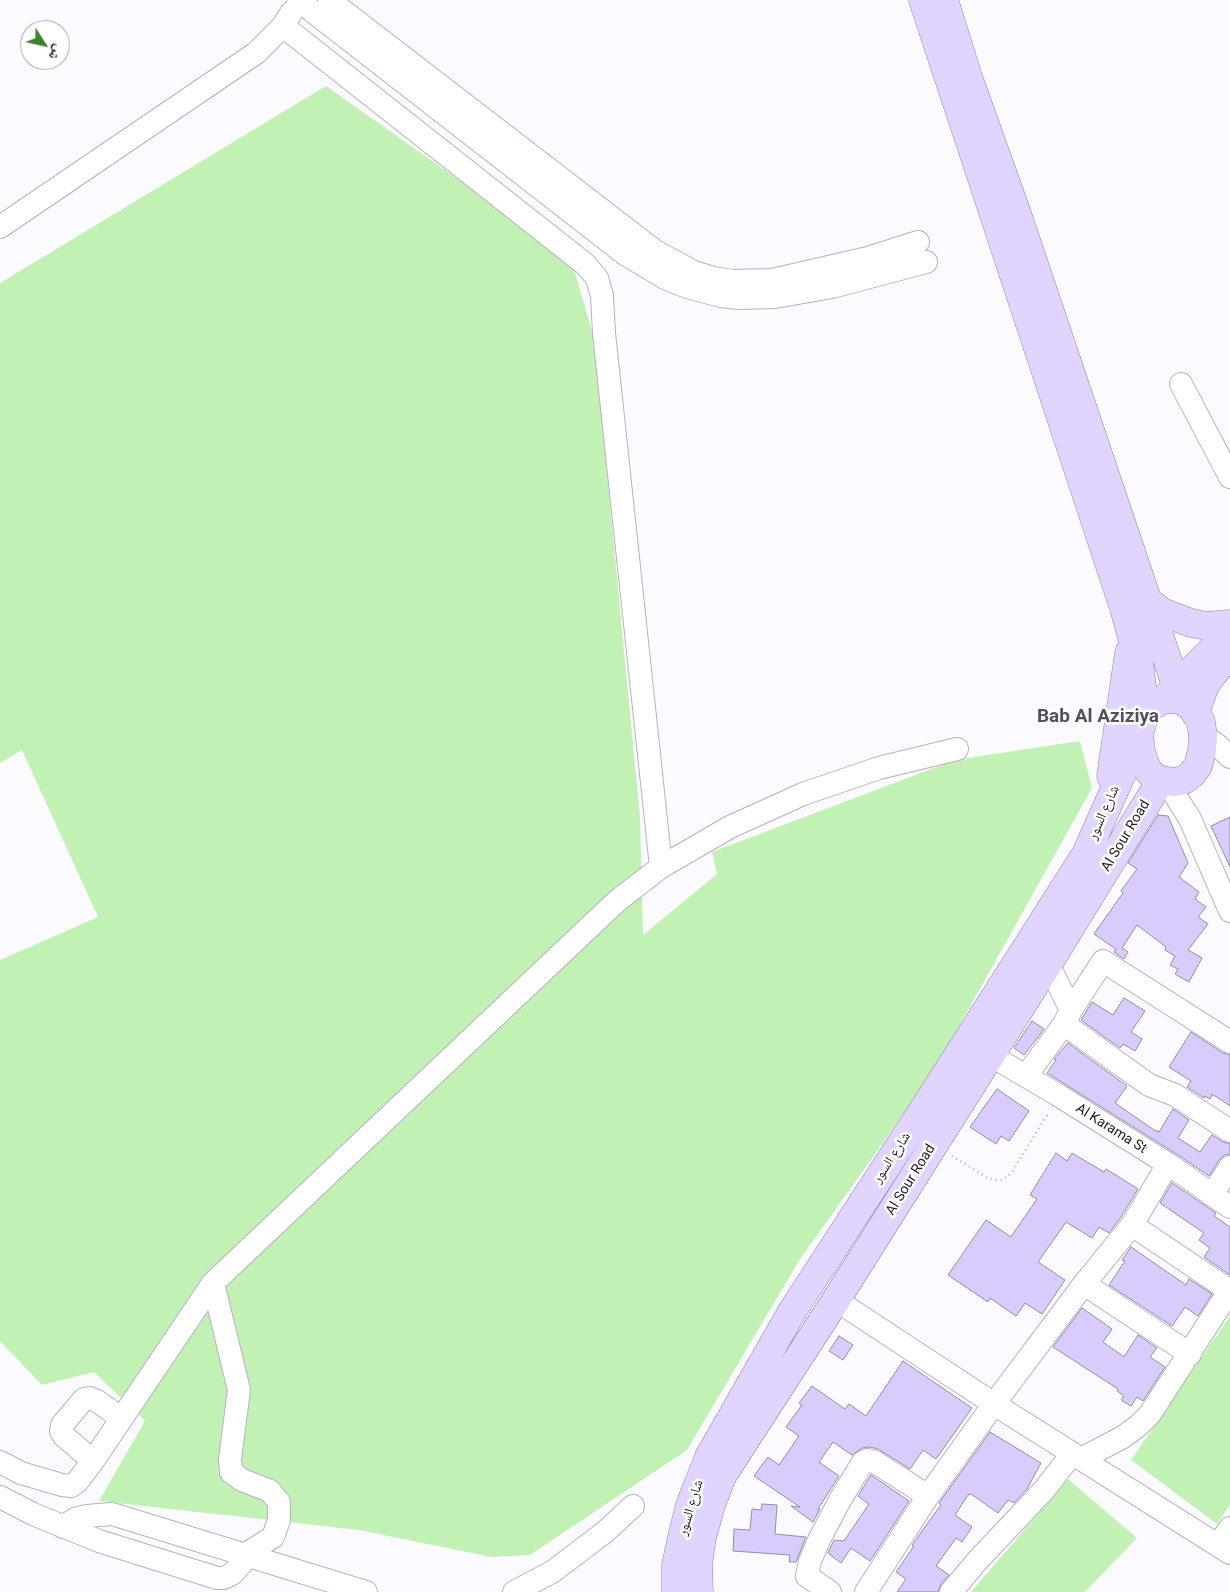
<!DOCTYPE html>
<html>
<head>
<meta charset="utf-8">
<style>
  body { margin:0 }
  #map { position:relative; width:1230px; height:1592px; overflow:hidden; background:#fbfafe; font-family:Roboto,"Noto Naskh Arabic",sans-serif }
  canvas { display:block }
  .north { position:absolute; left:20px; top:20px; width:50px; height:50px; box-sizing:border-box; background:#fff; border:1px solid #a4a3a6; border-radius:50%; rotate:125deg; font-size:14px; font-weight:700; line-height:20px; text-align:center; color:#1c1a20 }
  .north::after { content:''; display:block; margin:auto; width:18px; height:22px; background:#3d8429; clip-path:polygon(50% 0,100% 100%,50% 72%,0 100%) }
</style>
</head>
<body>
<div id="map">
<canvas width="1230" height="1592"></canvas>
<div class="north">ش</div>
</div>
<script>
const c = document.querySelector('canvas').getContext('2d');
c.lineJoin = 'round';
function paint(path, color) {
  c.fillStyle = color;
  c.fill(path, 'evenodd');
}
function poly(rows) {
  const path = new Path2D();
  for (const r of rows) {
    path.moveTo(r[0], r[1]);
    for (let i = 2; i < r.length; i += 2) path.lineTo(r[i], r[i + 1]);
  }
  return path;
}
function trace(path, color, width, dash) {
  c.strokeStyle = color;
  c.lineWidth = width;
  c.lineCap = dash ? 'butt' : 'round';
  c.setLineDash(dash || []);
  c.stroke(path);
}
function drawText(font, color, halo, rows, align = 'center') {
  c.font = font + ' Roboto,"Noto Naskh Arabic",sans-serif';
  c.lineWidth = 5;
  c.setLineDash([]);
  c.textBaseline = 'middle';
  c.strokeStyle = halo;
  c.fillStyle = color;
  for (const [text, x, y, turn = 0] of rows) {
    c.save();
    c.translate(x, y);
    c.rotate((+turn || 0) * Math.PI / 180);
    c.textAlign = isNaN(turn) ? turn : align;
    if (halo) c.strokeText(text, 0, 0);
    c.fillText(text, 0, 0);
    c.restore();
  }
}
const green = poly([
  [326,86,571,259,594,338,640,817,643,935,717,874,712,852,955,760,1080,741,1092,788,933,1073,800,1259,687,1450,530,1555,491,1557,359,1530,99,1501,145,1421,94,1372,42,1385,0,1341,0,960,98,917,22,750,0,763,0,283],
  [1230,1316,1230,1505,1217,1524,1131,1460],
  [1068,1479,1137,1538,1085,1592,971,1592]
]);
const building = poly([
  [1158,815,1168,816,1188,863,1179,877,1199,892,1195,899,1206,907,1198,917,1208,924,1188,950,1202,958,1189,982,1175,974,1178,969,1170,965,1175,956,1165,950,1166,947,1137,925,1122,948,1128,952,1124,959,1114,952,1116,949,1094,934,1123,893,1121,891,1137,869,1128,863,1158,815],
  [1230,817,1230,867,1211,826,1230,817],
  [1124,998,1145,1011,1131,1032,1142,1039,1135,1051,1123,1044,1120,1048,1081,1020,1092,1002,1113,1015,1124,998],
  [1032,1021,1044,1029,1024,1055,1014,1048,1032,1021],
  [1191,1032,1223,1053,1230,1055,1230,1106,1212,1094,1210,1099,1205,1096,1204,1098,1187,1087,1191,1081,1169,1067,1191,1032],
  [1068,1043,1127,1086,1115,1103,1154,1130,1159,1132,1173,1109,1189,1120,1178,1138,1200,1152,1212,1135,1223,1142,1230,1144,1230,1154,1224,1155,1219,1160,1209,1176,1175,1153,1047,1073,1056,1060,1054,1059,1068,1043],
  [997,1089,1029,1111,1009,1141,1001,1136,996,1144,970,1127,997,1089],
  [1056,1153,1067,1161,1072,1153,1104,1172,1106,1169,1138,1189,1121,1217,1109,1233,1099,1227,1092,1238,1066,1222,1038,1262,1065,1280,1042,1314,1025,1303,1016,1316,990,1298,988,1302,948,1275,986,1220,1011,1237,1037,1199,1030,1195,1056,1153],
  [1172,1183,1216,1213,1214,1216,1230,1227,1230,1275,1204,1257,1210,1248,1199,1240,1204,1233,1160,1203,1172,1183],
  [1131,1247,1186,1285,1189,1279,1212,1294,1198,1316,1185,1307,1172,1326,1109,1285,1125,1261,1122,1260,1131,1247],
  [1082,1308,1112,1329,1103,1342,1124,1357,1138,1335,1157,1348,1150,1357,1165,1367,1143,1401,1137,1397,1131,1406,1121,1400,1124,1396,1117,1391,1118,1389,1053,1347,1082,1308],
  [839,1336,853,1345,843,1360,829,1351,839,1336],
  [903,1361,972,1408,936,1459,923,1450,910,1469,878,1449,870,1447,862,1448,852,1455,833,1442,819,1462,839,1476,818,1509,820,1509,813,1522,791,1506,800,1507,754,1476,768,1457,779,1465,799,1436,786,1427,802,1405,799,1403,812,1386,845,1409,849,1404,866,1416,903,1361],
  [990,1432,1041,1463,1027,1489,1014,1503,1008,1500,998,1513,971,1494,968,1495,955,1515,972,1527,962,1542,956,1538,936,1566,949,1575,941,1584,938,1592,897,1592,906,1579,896,1572,914,1546,912,1545,941,1505,939,1503,990,1432],
  [871,1475,909,1501,870,1561,851,1548,841,1563,828,1553,834,1540,844,1541,869,1504,858,1496,871,1475],
  [762,1504,777,1505,775,1534,806,1537,796,1562,789,1562,790,1555,733,1551,734,1529,750,1530,752,1509,761,1510,762,1504]
]);
const path = poly([
  [952,1156,986,1177,994,1180,1001,1180,1007,1177,1012,1172,1049,1112]
]);
const minor = poly([
  [298,0,625,254,665,278,687,287,721,296,739,298,775,297,832,287,926,262],
  [329,0,655,251,694,272,713,278,733,281,772,280,868,258,918,242],
  [283,26,585,264,597,278,602,296,604,333,661,867],
  [0,227,256,53,283,26,291,13],
  [1181,384,1230,477],
  [1203,736,1216,744,1230,757],
  [1167,782,1190,819,1230,911],
  [1048,964,1071,1010],
  [1064,1024,1149,1085,1175,1095,1230,1131],
  [990,1055,1058,1095,1168,1164,1230,1207],
  [1026,1076,1064,1024,1071,1010,1103,961,1230,1042],
  [1212,1195,1230,1167],
  [1132,1225,1229,1290],
  [1084,1284,1190,1354],
  [836,1300,994,1404,1230,1553],
  [1081,1459,1123,1437,1138,1426,1150,1414,1230,1290],
  [93,1461,64,1436,61,1431,62,1425,84,1399,90,1398,97,1401,121,1418],
  [0,1462,21,1473,62,1485,71,1486,77,1482,93,1461,213,1283,617,901,661,867,730,827,803,794,879,768,957,749],
  [0,1497,33,1514,99,1541,217,1578,224,1578,232,1574,242,1563,244,1555,273,1537,279,1520,279,1502,270,1491,242,1480,231,1472,230,1459,239,1390,213,1283],
  [63,1527,75,1519,87,1516,112,1514,366,1592],
  [1218,1545,1230,1528],
  [514,1592,552,1572,605,1532,633,1506],
  [830,1592,807,1576,810,1561,819,1540,840,1500,863,1462,867,1460,875,1462,928,1496],
  [866,1592,928,1496,994,1404,1084,1284,1132,1225,1168,1164],
  [951,1592,978,1560,1044,1490,1072,1454]
]);
const major = poly([
  [923,0,1124,608,1139,662,1145,713],
  [944,0,968,77,1016,211,1181,700],
  [1149,602,1162,612,1191,623,1207,626,1230,624],
  [1166,697,1230,631],
  [1172,699,1181,700,1194,709,1201,722,1203,736,1202,751,1198,766,1192,774,1184,780,1174,782,1161,780,1153,776,1147,769,1141,752,1139,735,1145,713,1150,707,1163,700,1172,699],
  [1195,713,1205,685,1213,674,1230,654],
  [1111,776,1129,653],
  [676,1592,676,1565,683,1533,690,1505,709,1457,793,1310,927,1104,1086,854,1139,735],
  [699,1592,698,1564,702,1537,711,1505,722,1476,836,1300,1048,964,1161,780]
]);
const streetNames = [
  ["شارع السور",1104,813,-66],
  ["Al Sour Road",1126,836,-59],
  ["Al Karama St",1111,1129,32],
  ["شارع السور",892,1158,-57],
  ["Al Sour Road",911,1180,-58],
  ["شارع السور",691,1508,-73]
];
const districtNames = [
  ["Bab Al Aziziya",1098,717]
];
paint(green, '#c1f2b4');
paint(building, '#d9cbfc');
trace(building, '#938fa0', 1);
trace(minor, '#b5b1c2', 24);
trace(major, '#8f81b0', 29);
trace(path, '#b4b3b8', 2.5, [1, 4]);
trace(minor, '#fff', 22);
trace(major, '#e1d4fe', 28);
drawText('14px', '#1c1a20', '#fff', streetNames);
drawText('bold 19px', '#534f5e', '#fff', districtNames);
</script>
</body>
</html>
